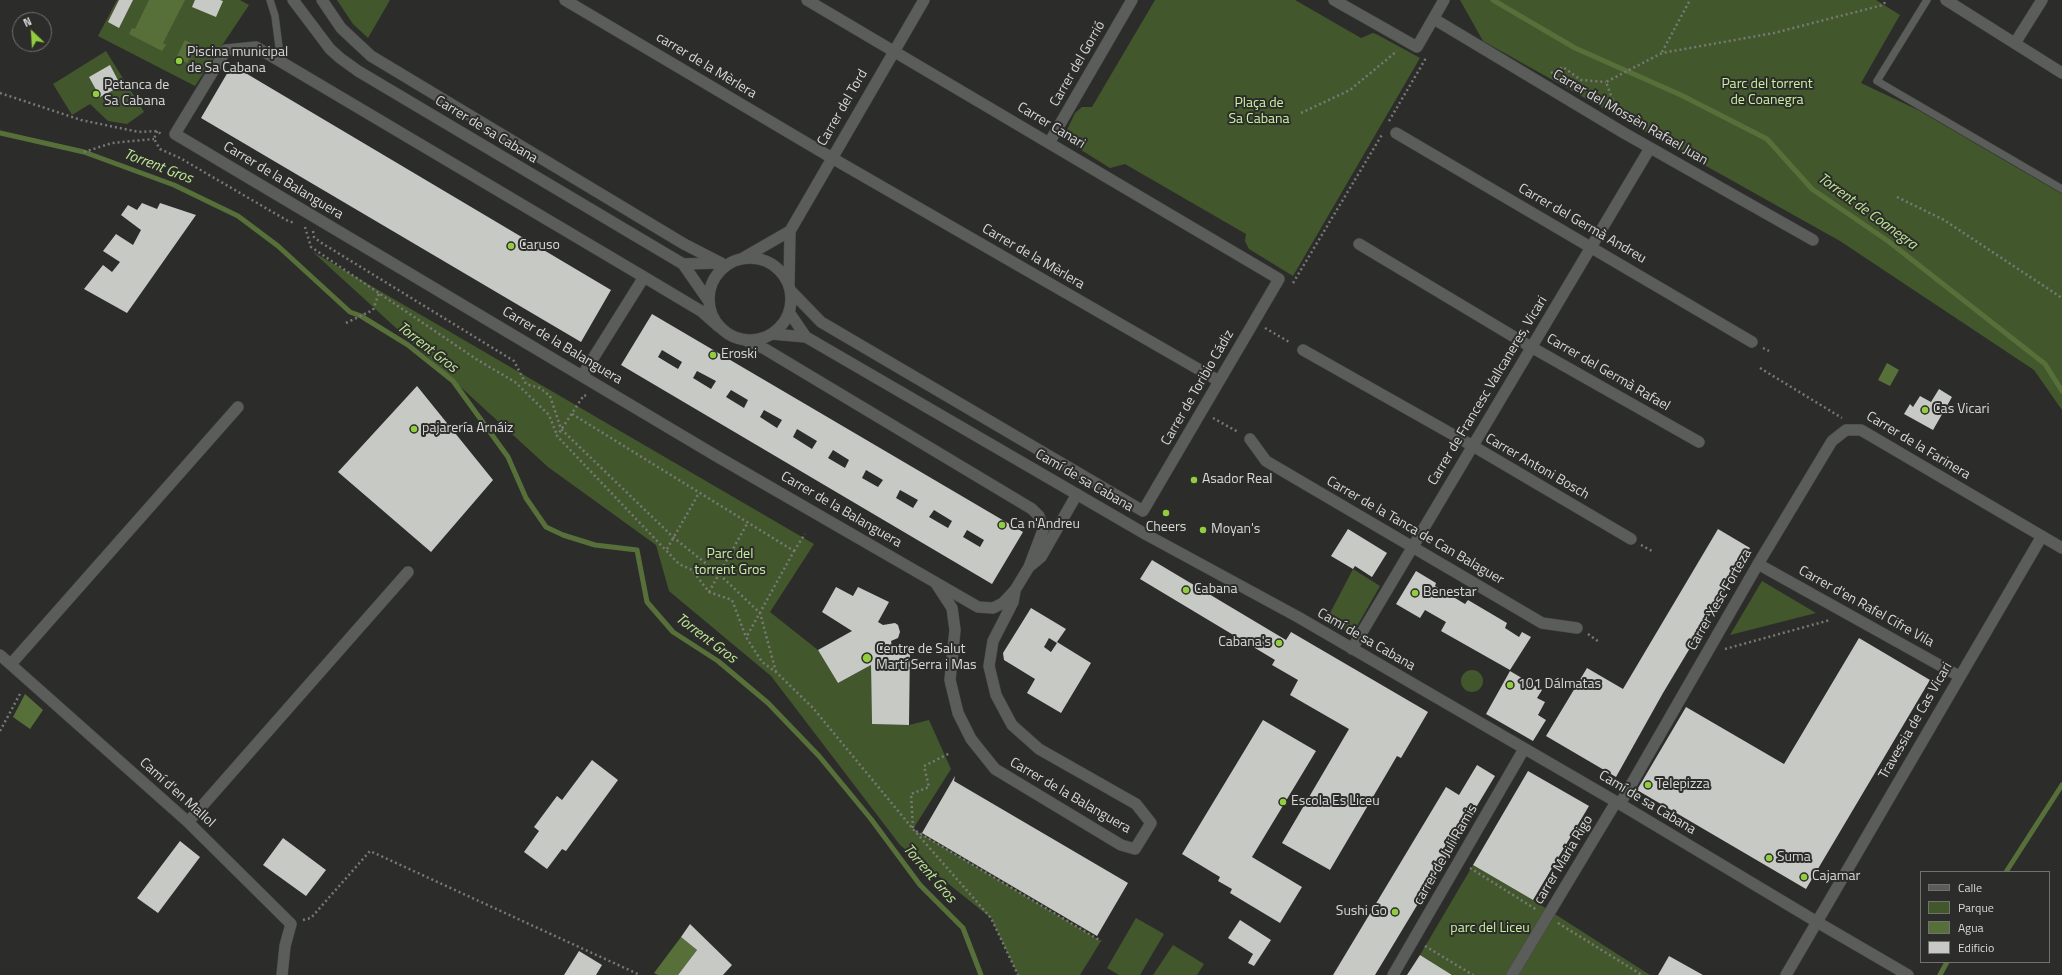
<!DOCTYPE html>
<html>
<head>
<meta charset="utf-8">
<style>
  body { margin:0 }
  #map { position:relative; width:2062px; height:975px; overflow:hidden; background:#2c2d2a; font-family:"Titillium Web",sans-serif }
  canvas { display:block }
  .legend { position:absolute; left:1920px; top:871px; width:130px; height:92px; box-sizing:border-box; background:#2c2d2a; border:1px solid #71726f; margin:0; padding:5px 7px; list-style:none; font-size:12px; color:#d8d9d7 }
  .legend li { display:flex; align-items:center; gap:8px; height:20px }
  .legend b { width:20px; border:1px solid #71726f }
  .north { position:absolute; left:12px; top:12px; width:40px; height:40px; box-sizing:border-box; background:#2c2d2a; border:1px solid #71726f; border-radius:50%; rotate:335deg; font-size:11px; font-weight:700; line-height:16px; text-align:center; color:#d8d9d7 }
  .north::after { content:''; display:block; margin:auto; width:14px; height:18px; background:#92cd3f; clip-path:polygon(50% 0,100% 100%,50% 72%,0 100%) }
</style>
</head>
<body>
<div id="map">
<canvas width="2062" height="975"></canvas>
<ul class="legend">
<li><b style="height:5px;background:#5b5d5a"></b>Calle</li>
<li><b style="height:11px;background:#43572d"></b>Parque</li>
<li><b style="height:11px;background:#57703a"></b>Agua</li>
<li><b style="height:11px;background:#c7c9c5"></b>Edificio</li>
</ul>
<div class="north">N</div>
</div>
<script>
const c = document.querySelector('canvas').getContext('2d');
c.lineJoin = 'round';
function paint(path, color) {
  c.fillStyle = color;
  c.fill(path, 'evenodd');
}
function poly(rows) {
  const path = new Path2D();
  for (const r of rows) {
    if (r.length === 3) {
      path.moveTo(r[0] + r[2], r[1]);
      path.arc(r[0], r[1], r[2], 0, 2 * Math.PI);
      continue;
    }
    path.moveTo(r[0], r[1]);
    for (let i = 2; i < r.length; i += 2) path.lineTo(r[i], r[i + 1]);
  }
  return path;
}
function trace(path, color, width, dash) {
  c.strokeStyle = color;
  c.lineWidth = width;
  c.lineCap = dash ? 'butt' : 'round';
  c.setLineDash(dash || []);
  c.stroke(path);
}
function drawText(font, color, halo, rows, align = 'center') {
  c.font = font + ' "Titillium Web",sans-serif';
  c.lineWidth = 4;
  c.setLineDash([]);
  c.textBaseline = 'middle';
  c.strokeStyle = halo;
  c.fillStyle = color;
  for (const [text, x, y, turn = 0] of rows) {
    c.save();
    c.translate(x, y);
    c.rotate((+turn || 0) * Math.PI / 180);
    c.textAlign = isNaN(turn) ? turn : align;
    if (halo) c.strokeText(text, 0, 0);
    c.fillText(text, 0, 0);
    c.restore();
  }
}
const green = poly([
  [117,0,240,0,249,5,195,86,98,36],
  [337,0,390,0,368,38,353,24],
  [1155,0,1295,0,1361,38,1373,33,1378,35,1420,58,1293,276,1249,249,1245,241,1246,234,1125,164,1110,168,1070,143,1067,130,1075,113,1082,107,1092,107],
  [1460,0,1876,0,1900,15,1861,83,1918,110,2062,194,2062,410,2034,370,1840,241,1483,41],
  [106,51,144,112,127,124,108,121,90,104,72,115,53,84],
  [313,252,814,544,770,612,818,650,838,683,871,665,872,724,909,725,929,720,951,769,913,829,1101,941,1080,975,1018,975,991,918,900,845,771,676,669,591,656,545,548,467],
  [1353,569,1380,586,1352,635,1327,619],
  [1762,581,1816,613,1730,635],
  [1472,681,11],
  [1473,865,1533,900,1650,975,1452,975,1420,955],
  [1136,918,1164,934,1140,975,1119,975,1107,968],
  [1173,945,1204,964,1197,975,1153,975]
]);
const water = poly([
  [149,0,185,0,163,43,166,45,162,51,129,34,132,28,135,29],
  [185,40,196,46,187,63,176,58],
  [1887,363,1899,370,1890,386,1878,380],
  [25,694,43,710,30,729,13,717],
  [681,937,697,950,678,975,658,975,654,973]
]);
const stream = poly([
  [1493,0,1575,48,1681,95,1767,139,1812,189,1888,241,2045,364,2062,391],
  [0,133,84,152,174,185,238,216,278,246,350,312,361,316,408,345,453,381,508,457,526,498,546,527,563,535,595,545,637,550,647,602,673,632,718,661,768,703,819,756,871,819,920,885,963,928,981,975],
  [2006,872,2062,785],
  [1940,975,1947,962]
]);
const building = poly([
  [119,0,133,0,119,28,108,22],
  [195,0,220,0,223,1,216,17,192,7],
  [110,65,121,86,100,97,89,77],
  [232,65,611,290,581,342,201,118],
  [142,203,157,209,160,203,196,215,127,313,84,289,103,265,112,272,120,262,103,251,116,234,133,245,141,230,121,215,128,205,137,210],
  [652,314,1023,532,992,584,621,365],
  [662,350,682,362,678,369,658,357],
  [697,371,716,381,711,389,693,378],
  [731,390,748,400,744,408,726,397],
  [764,410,782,420,777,428,760,417],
  [797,429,817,441,812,449,793,437],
  [833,450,849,460,845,468,828,458],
  [866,470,883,480,878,487,862,478],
  [900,490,918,500,913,508,896,498],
  [934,510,952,521,948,528,929,517],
  [967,530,984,540,980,547,963,537],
  [417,386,493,480,431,552,338,472],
  [1939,389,1952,397,1933,430,1904,414,1910,404,1913,407,1920,396,1931,402],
  [1348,529,1387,553,1372,577,1355,566,1353,569,1331,556],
  [1718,529,1750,548,1663,693,1616,777,1546,736,1587,668,1623,689],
  [1152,560,1286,640,1291,632,1428,712,1401,758,1397,756,1330,870,1282,843,1349,729,1290,695,1298,680,1272,665,1275,660,1140,579],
  [1416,571,1436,583,1435,586,1465,604,1468,600,1507,623,1505,628,1519,637,1522,632,1531,637,1510,670,1441,631,1446,622,1425,610,1420,618,1396,604],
  [836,587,853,596,858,587,889,602,878,622,883,625,895,623,898,625,900,632,898,638,891,641,892,647,910,647,909,725,872,724,871,665,838,683,818,650,852,631,822,612],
  [1031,608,1066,629,1057,642,1091,663,1061,713,1027,693,1035,679,1004,660,1003,653],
  [1049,638,1057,643,1051,652,1044,647],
  [1859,638,1930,680,1806,889,1637,790,1686,707,1784,764],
  [1510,671,1542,690,1537,698,1545,702,1538,715,1546,720,1533,741,1486,714],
  [1263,720,1316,751,1252,857,1302,887,1280,923,1230,893,1232,889,1218,881,1220,877,1182,854],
  [592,760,618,780,566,851,562,849,547,869,524,852,539,831,534,827,557,796,562,800],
  [1477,765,1495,776,1375,975,1333,975,1446,787,1459,795],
  [1528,771,1589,806,1533,900,1473,865],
  [955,776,954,781,1128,883,1097,936,922,833],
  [283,838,326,870,306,896,263,865],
  [180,841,200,857,158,913,137,898],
  [1240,920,1271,940,1254,966,1248,963,1253,954,1228,938],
  [690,924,732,965,723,975,678,975,697,950,681,937],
  [579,951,602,965,596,975,564,975],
  [1420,955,1452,975,1407,975],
  [1669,956,1703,975,1658,975]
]);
const path = poly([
  [1662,52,1690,0],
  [1551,73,1563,67,1581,80,1606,82],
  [0,93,81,120,139,132,157,131,161,134],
  [1301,113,1350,90,1397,51],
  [1618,114,1606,82,1662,53,1774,33,1883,5,1886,1],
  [1389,121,1426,58],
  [157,131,154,139,160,149,180,158,288,221,295,223],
  [84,152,112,143,154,139],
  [1897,197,1944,220,2062,298],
  [305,227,311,247,476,359,515,382,549,415,557,435],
  [313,231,314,237,320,242,514,361,526,384,540,388,550,396,561,429,673,537,719,574,760,613,776,672],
  [1293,283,1383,133],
  [346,323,373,310,379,293],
  [1265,328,1291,343],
  [1763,348,1769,351],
  [1760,368,1842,418],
  [586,396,584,395,557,436,679,564,692,570,709,592,732,600,746,637,762,662,776,672,813,708,913,829,991,918,1018,975],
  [572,414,794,551,747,636],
  [1213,418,1238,432],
  [1641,545,1652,551],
  [667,549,699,493],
  [794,551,805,534],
  [709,592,748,522],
  [1588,634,1599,642],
  [1725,649,1830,620],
  [0,731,21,692],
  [913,828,911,794,929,787,924,766,950,753],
  [916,831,1101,941],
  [1470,868,1537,910],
  [303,920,311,918,370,851,640,975],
  [1558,923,1642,975],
  [1425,946,1473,975]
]);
const service = poly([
  [270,0,275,16,279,47,284,64],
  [1927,0,1877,81,2062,189]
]);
const minor = poly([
  [293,0,330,49,340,58,358,71,683,264,708,300],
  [322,0,341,28,371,56,684,244,721,263],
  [565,0,832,158,1219,381],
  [1334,0,1417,47,1444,0],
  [1946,0,2062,73],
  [1434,19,1624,133,1813,240],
  [2015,43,2042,0],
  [1396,133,1752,342],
  [1049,143,1132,0],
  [1359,244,1531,347,1699,442],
  [750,299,41],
  [743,258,790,231,924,0],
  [683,264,720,263],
  [789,283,790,231],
  [790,290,821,322,1143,511,1279,279,807,0],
  [789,312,806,337],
  [719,327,701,311,644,277,256,47,226,50,175,134,718,457,978,607,993,608,1003,603,1015,590,1029,567,1041,557,1077,494],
  [772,334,806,337,1147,535,1298,617,1620,804,1817,922,1908,975],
  [745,340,765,349,1032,509,1039,516,1043,530,1029,567],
  [1303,350,1473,446,1631,539],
  [582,376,644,277],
  [1250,439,1266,461,1542,623,1577,628],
  [1758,564,1959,676],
  [935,582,952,608,955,630,950,680,958,713,971,739,995,769,1121,845,1135,849,1151,823,1136,804,1039,749,1012,725,996,695,989,666,993,641,1013,602,1015,591],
  [1352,649,1650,148],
  [0,655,188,822,291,924,285,946,282,975],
  [11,664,238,407],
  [1620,804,1758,564,1832,441,1846,430,1861,430,2062,548],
  [188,822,408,572],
  [1393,975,1524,749],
  [1512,975,1616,802],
  [1786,975,2042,536]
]);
const markers = [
  [179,61,4,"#92cd3f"],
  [96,94,4,"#92cd3f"],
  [511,246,4,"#92cd3f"],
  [713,355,4,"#92cd3f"],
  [1925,410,4,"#92cd3f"],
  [414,429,4,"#92cd3f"],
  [1194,480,4,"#92cd3f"],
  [1166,513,4,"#92cd3f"],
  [1002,525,4,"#92cd3f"],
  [1203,530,4,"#92cd3f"],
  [1186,590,4,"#92cd3f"],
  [1415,593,4,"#92cd3f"],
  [1279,643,4,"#92cd3f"],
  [867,658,5,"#92cd3f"],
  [1510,685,4,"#92cd3f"],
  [1648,785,4,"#92cd3f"],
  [1283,802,4,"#92cd3f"],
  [1769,858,4,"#92cd3f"],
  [1804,877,4,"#92cd3f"],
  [1395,912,4,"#92cd3f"]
];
const poiNames = [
  ["Piscina municipal",187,53],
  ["de Sa Cabana",187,69],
  ["Petanca de",104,86],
  ["Sa Cabana",104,102],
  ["Caruso",519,246],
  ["Eroski",721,355],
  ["Cas Vicari",1933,410],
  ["pajarería Arnáiz",422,429],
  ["Asador Real",1202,480],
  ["Ca n'Andreu",1010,525],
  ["Cheers",1166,528,"center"],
  ["Moyan's",1211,530],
  ["Cabana",1194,590],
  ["Benestar",1423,593],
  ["Cabana's",1271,643,"right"],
  ["Centre de Salut",876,650],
  ["Martí Serra i Mas",876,666],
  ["101 Dálmatas",1518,685],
  ["Telepizza",1656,785],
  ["Escola Es Liceu",1291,802],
  ["Suma",1777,858],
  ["Cajamar",1812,877],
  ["Sushi Go",1387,912,"right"]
];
const streetNames = [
  ["Carrer del Gorrió",1078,64,-60],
  ["carrer de la Mèrlera",706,66,31],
  ["Carrer del Tord",843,108,-60],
  ["Carrer del Mossèn Rafael Juan",1630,118,30],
  ["Carrer Canari",1051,126,31],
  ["Carrer de sa Cabana",486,130,31],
  ["Carrer de la Balanguera",283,181,31],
  ["Carrer del Germà Andreu",1582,224,30],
  ["Carrer de la Mèrlera",1033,257,30],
  ["Carrer de la Balanguera",562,346,31],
  ["Carrer del Germà Rafael",1608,373,30],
  ["Carrer de Toribio Cádiz",1198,388,-60],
  ["Carrer de Francesc Vallcaneres, Vicari",1488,391,-59],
  ["Carrer de la Farinera",1918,446,31],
  ["Carrer Antoni Bosch",1537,467,30],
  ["Camí de sa Cabana",1084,481,30],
  ["Carrer de la Balanguera",841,510,30],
  ["Carrer de la Tanca de Can Balaguer",1415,531,30],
  ["Carrer Xesc Forteza",1720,600,-60],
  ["Carrer d'en Rafel Cifre Vila",1866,607,29],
  ["Camí de sa Cabana",1366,640,30],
  ["Travessia de Cas Vicari",1916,721,-60],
  ["Camí d'en Mallol",177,793,42],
  ["Carrer de la Balanguera",1070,796,30],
  ["Camí de sa Cabana",1647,803,31],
  ["carrer de Juli Ramis",1446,855,-60],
  ["carrer Maria Rigo",1564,860,-59]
];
const parkNames = [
  ["Parc del torrent",1767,85],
  ["de Coanegra",1767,101],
  ["Plaça de",1259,104],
  ["Sa Cabana",1259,120],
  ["Parc del",730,555],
  ["torrent Gros",730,571],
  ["parc del Liceu",1490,929]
];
const waterNames = [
  ["Torrent Gros",158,167,21],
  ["Torrent de Coanegra",1867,212,36],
  ["Torrent Gros",427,348,38],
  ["Torrent Gros",706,639,37],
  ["Torrent Gros",929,874,49]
];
paint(green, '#43572d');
paint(water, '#57703a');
trace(stream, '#57703a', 5);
paint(building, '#c7c9c5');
trace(service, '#474946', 8);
trace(minor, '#474946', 12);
trace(path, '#787976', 2.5, [2, 3]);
trace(service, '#5b5d5a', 7);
trace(minor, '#5b5d5a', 11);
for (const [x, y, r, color] of markers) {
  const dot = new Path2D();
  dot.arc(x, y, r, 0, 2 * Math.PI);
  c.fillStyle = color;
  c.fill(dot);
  trace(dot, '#2c2d2a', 1.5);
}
drawText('14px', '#d8d9d7', '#2c2d2a', poiNames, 'left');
drawText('14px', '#d8d9d7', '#2c2d2a', streetNames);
drawText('14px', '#c9f19f', '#2c2d2a', parkNames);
drawText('italic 15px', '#bee694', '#2c2d2a', waterNames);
</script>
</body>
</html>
